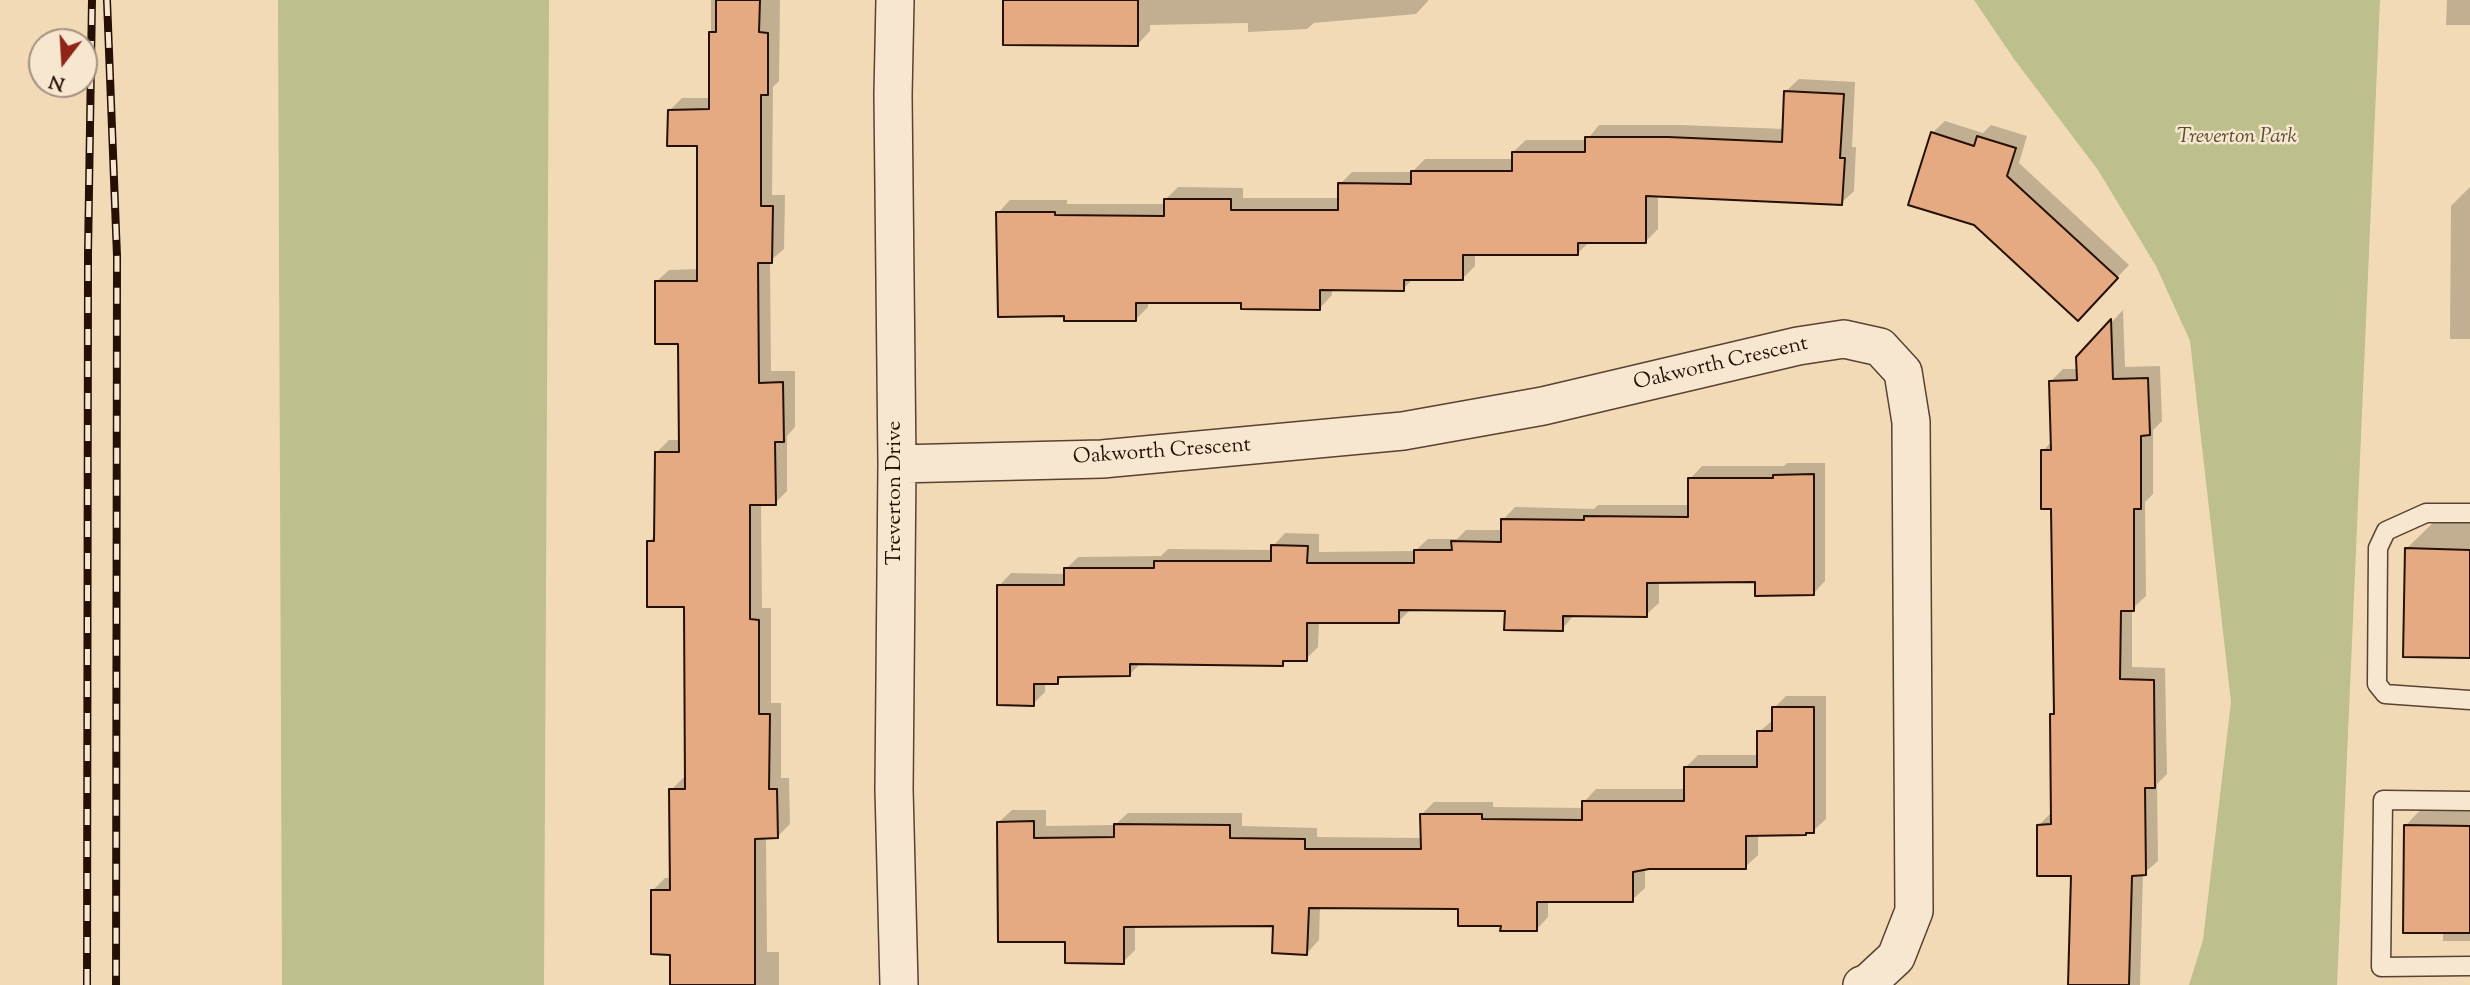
<!DOCTYPE html>
<html>
<head>
<meta charset="utf-8">
<style>
  body { margin:0 }
  #map { position:relative; width:2470px; height:985px; overflow:hidden; background:#f3dab6; font-family:"Sorts Mill Goudy",serif }
  canvas { display:block }
  .north { position:absolute; left:28px; top:28px; width:70px; height:70px; box-sizing:border-box; background:#f7e7d0; border:2px solid #a3917f; border-radius:50%; rotate:197deg; font-size:19px; font-weight:700; line-height:28px; text-align:center; color:#251005 }
  .north::after { content:''; display:block; margin:auto; width:24px; height:32px; background:#8f2418; clip-path:polygon(50% 0,100% 100%,50% 72%,0 100%) }
</style>
</head>
<body>
<div id="map">
<canvas width="2470" height="985"></canvas>
<div class="north">N</div>
</div>
<script>
const c = document.querySelector('canvas').getContext('2d');
c.lineJoin = 'round';
function paint(path, color) {
  c.fillStyle = color;
  c.fill(path, 'evenodd');
}
function poly(rows) {
  const path = new Path2D();
  for (const r of rows) {
    path.moveTo(r[0], r[1]);
    for (let i = 2; i < r.length; i += 2) path.lineTo(r[i], r[i + 1]);
  }
  return path;
}
function trace(path, color, width, dash) {
  c.strokeStyle = color;
  c.lineWidth = width;
  c.lineCap = dash ? 'butt' : 'round';
  c.setLineDash(dash || []);
  c.stroke(path);
}
function drawText(font, color, halo, rows, align = 'center') {
  c.font = font + ' "Sorts Mill Goudy",serif';
  c.lineWidth = 5;
  c.setLineDash([]);
  c.textBaseline = 'middle';
  c.strokeStyle = halo;
  c.fillStyle = color;
  for (const [text, x, y, turn = 0] of rows) {
    c.save();
    c.translate(x, y);
    c.rotate((+turn || 0) * Math.PI / 180);
    c.textAlign = isNaN(turn) ? turn : align;
    if (halo) c.strokeText(text, 0, 0);
    c.fillText(text, 0, 0);
    c.restore();
  }
}
const green = poly([
  [278,0,549,0,544,985,282,985],
  [1974,0,2380,0,2337,985,2189,985,2203,940,2231,702,2190,341,2156,266,2098,170,2014,59]
]);
const shadow = poly([
  [711,0,780,0,779,81,773,87,772,195,785,195,784,249,770,261,771,371,795,371,795,427,787,436,787,491,775,503,761,503,762,608,771,608,771,703,781,703,781,778,789,778,790,824,777,837,766,837,767,952,779,952,779,985,671,985,671,953,653,890,665,878,672,878,671,790,683,778,686,778,685,606,649,542,656,534,656,453,669,440,681,440,680,342,656,282,669,270,699,269,699,144,669,111,682,98,711,98],
  [1004,0,1428,0,1428,1,1416,14,1314,23,1307,29,1248,32,1248,23,1150,25,1150,31,1138,44],
  [2447,0,2470,0,2470,25,2446,25],
  [1799,79,1855,82,1852,147,1856,147,1854,191,1841,203,1658,195,1658,229,1646,241,1590,241,1578,253,1475,254,1475,266,1463,278,1414,278,1403,289,1332,289,1332,295,1320,308,1243,302,1148,301,1148,307,1136,319,1066,315,998,213,1010,200,1067,200,1067,204,1166,204,1166,199,1178,187,1243,188,1243,198,1340,198,1340,184,1352,172,1412,172,1425,159,1513,159,1513,152,1526,140,1587,140,1599,125,1681,125,1784,129,1786,91],
  [1945,121,1983,133,1991,125,2027,136,2019,163,2129,265,2090,306,1932,133],
  [2470,187,2470,339,2450,339,2451,206],
  [2123,310,2125,367,2160,366,2162,421,2153,430,2153,494,2145,502,2146,596,2132,609,2132,667,2165,668,2167,774,2157,784,2158,861,2143,874,2140,985,2070,985,2073,874,2039,825,2051,813,2052,715,2056,710,2052,507,2043,451,2052,441,2051,381,2063,369,2078,369,2078,358],
  [1787,463,1825,463,1825,581,1813,594,1757,580,1659,581,1659,603,1646,615,1574,615,1562,629,1506,609,1411,609,1398,622,1319,622,1318,647,1306,659,1288,659,1283,664,1142,662,1130,674,1064,675,1057,682,1045,682,1045,692,1033,704,999,586,1011,573,1066,574,1066,569,1078,557,1161,556,1168,549,1273,550,1273,546,1285,533,1319,534,1319,552,1415,551,1428,539,1457,539,1466,530,1503,530,1503,520,1515,507,1594,509,1598,505,1690,505,1690,479,1702,466,1784,466],
  [2470,516,2470,657,2406,549,2434,522,2463,522],
  [1786,696,1826,696,1826,819,1813,831,1758,834,1758,855,1745,867,1645,868,1645,888,1632,900,1548,900,1548,917,1536,930,1502,925,1460,907,1320,906,1319,940,1307,953,1274,924,1135,925,1135,950,1123,962,1067,940,999,822,1012,810,1046,810,1046,826,1115,825,1128,813,1242,813,1242,826,1317,828,1317,837,1422,838,1422,814,1434,802,1493,802,1493,807,1584,808,1584,802,1596,789,1686,789,1686,767,1698,755,1759,755,1759,732,1774,719,1774,708],
  [2432,798,2470,799,2470,941,2443,941,2443,932,2405,826]
]);
const building = poly([
  [716,0,760,0,759,32,768,33,768,95,761,95,761,206,773,206,772,263,758,263,759,383,783,382,784,442,775,442,776,505,750,505,750,619,759,620,759,714,770,714,769,789,777,789,778,838,755,839,755,985,670,985,670,955,651,954,651,890,670,890,669,789,685,789,684,607,647,607,647,541,654,541,655,452,679,452,678,344,655,344,655,281,697,281,697,146,667,146,668,110,709,109,709,32,716,32,716,0],
  [1003,0,1138,0,1138,46,1003,45,1003,0],
  [1784,91,1844,94,1840,158,1845,158,1842,205,1646,196,1646,243,1578,243,1578,255,1463,255,1463,280,1404,280,1404,291,1320,290,1320,310,1241,309,1241,303,1136,303,1136,321,1064,321,1064,316,998,317,996,212,1055,212,1055,215,1164,216,1164,199,1231,199,1231,210,1338,210,1338,183,1411,184,1411,171,1512,171,1512,152,1585,152,1585,137,1668,137,1782,142,1784,91],
  [1931,132,1974,146,1977,136,2016,148,2007,176,2118,278,2078,321,1974,225,1908,205,1931,132],
  [2111,319,2113,379,2148,378,2150,435,2141,436,2141,509,2134,509,2134,611,2121,611,2120,679,2154,680,2155,788,2145,788,2146,875,2132,876,2129,985,2068,985,2071,876,2037,876,2037,825,2051,824,2050,714,2054,714,2051,509,2041,509,2041,450,2051,450,2049,381,2077,380,2076,357,2111,319],
  [1814,474,1814,595,1755,596,1755,582,1647,583,1647,617,1563,616,1563,631,1504,630,1505,611,1399,610,1399,623,1307,623,1307,661,1283,661,1283,666,1130,664,1130,676,1058,677,1058,684,1034,684,1034,706,997,705,997,585,1064,585,1064,568,1154,568,1154,561,1271,561,1271,545,1308,546,1307,563,1414,563,1414,550,1452,550,1451,541,1501,542,1501,519,1584,520,1584,516,1688,517,1688,478,1773,478,1773,475,1814,474],
  [2405,548,2470,550,2470,658,2403,657,2405,548],
  [1772,707,1814,707,1814,833,1806,833,1806,835,1746,836,1746,869,1649,869,1633,872,1633,902,1537,902,1537,931,1500,931,1501,926,1458,926,1458,909,1309,908,1307,955,1272,953,1273,926,1124,927,1124,964,1065,963,1065,942,998,942,997,822,1034,821,1034,838,1114,837,1114,824,1230,825,1230,838,1305,839,1305,849,1421,849,1420,814,1482,814,1482,819,1582,820,1582,801,1684,801,1684,767,1757,767,1757,731,1772,731,1772,707],
  [2404,825,2470,826,2470,933,2403,933,2404,825]
]);
const lane = poly([
  [2470,513,2426,513,2386,531,2378,548,2377,684,2385,694,2470,700],
  [2470,801,2383,800,2381,967,2470,966]
]);
const street = poly([
  [895,0,893,95,897,464,894,789,899,985],
  [897,464,1102,459,1403,431,1543,406,1798,346,1844,339,1880,347,1903,372,1911,422,1914,911,1896,957,1868,983,1862,985]
]);
const rail = poly([
  [107,0,117,256,116,985],
  [87,985,88,254,92,0]
]);
const parkNames = [
  ["Treverton Park",2237,138]
];
const streetNames = [
  ["Oakworth Crescent",1721,365,-13],
  ["Oakworth Crescent",1162,453,-4],
  ["Treverton Drive",896,493,-90]
];
paint(green, '#bdbf8c');
paint(shadow, '#0003');
paint(building, '#e5aa82');
trace(building, '#251005', 2);
trace(lane, '#584231', 21);
trace(street, '#584231', 40);
trace(lane, '#f7e7d0', 18);
trace(street, '#f7e7d0', 37);
trace(rail, '#251005', 8);
trace(rail, '#f7e7d0', 5, [16]);
drawText('italic 21px', '#5a4d34', '#f7e7d0', parkNames);
drawText('21px', '#251005', '#f7e7d0', streetNames);
</script>
</body>
</html>
